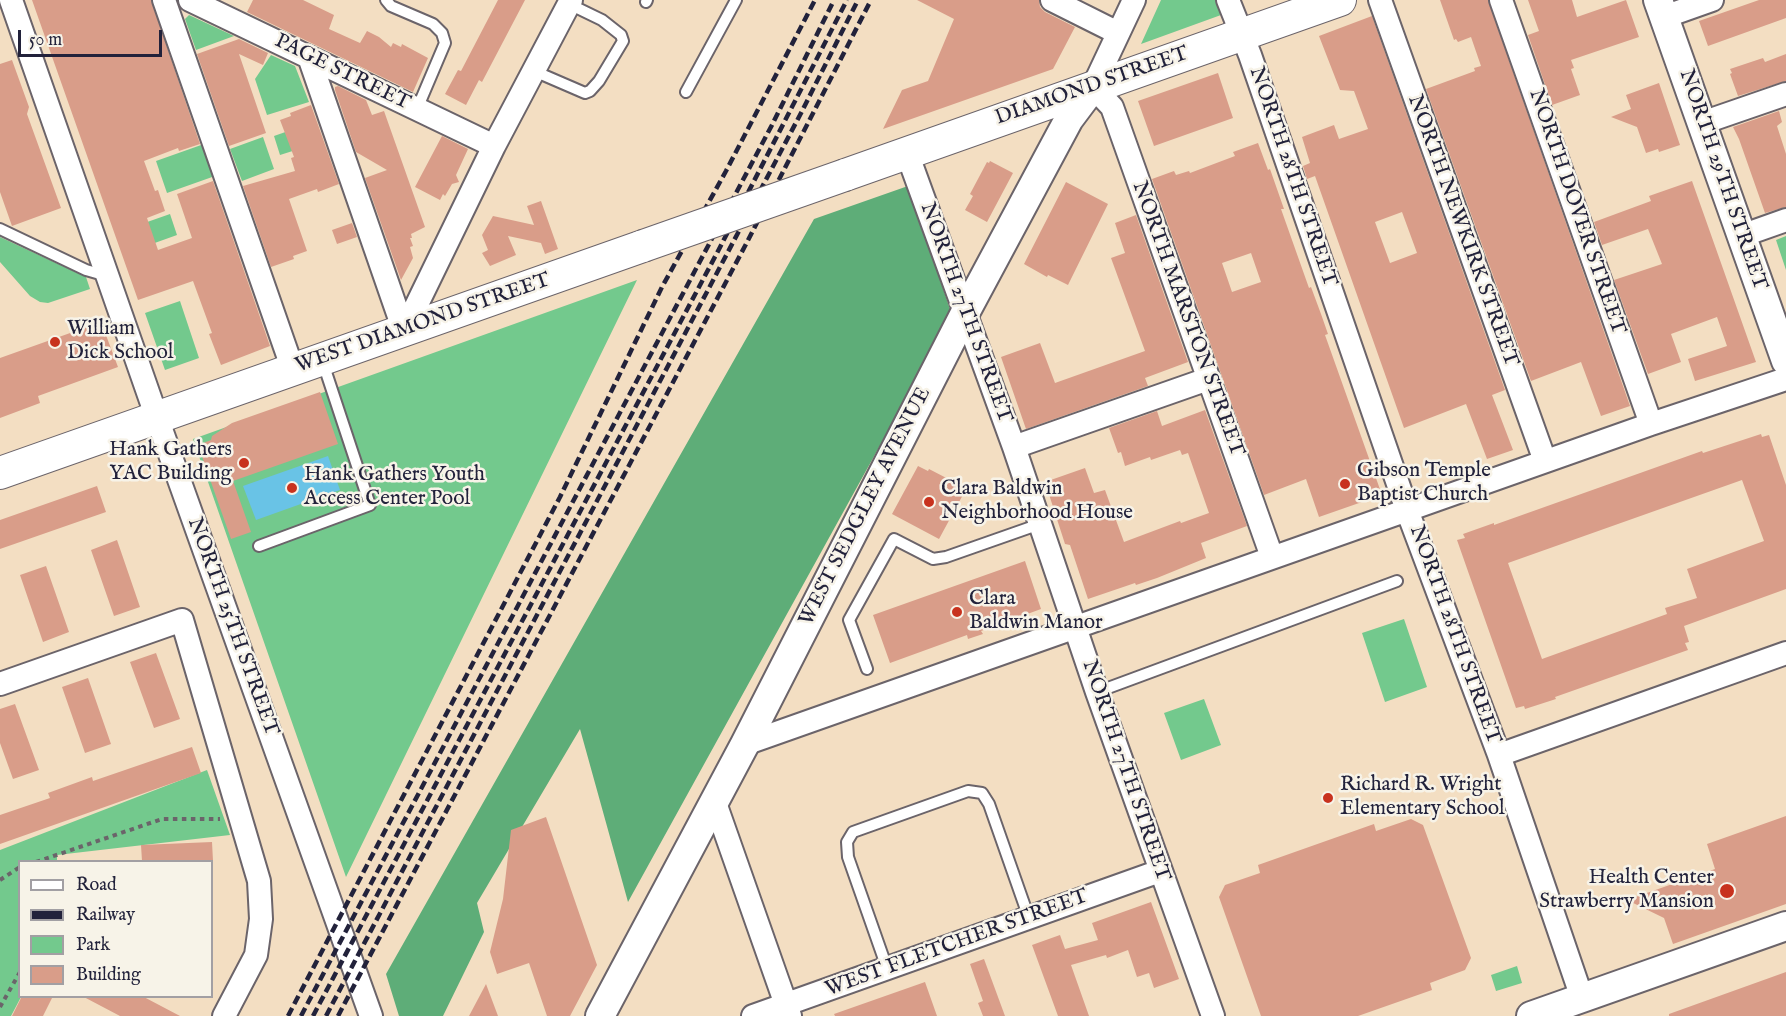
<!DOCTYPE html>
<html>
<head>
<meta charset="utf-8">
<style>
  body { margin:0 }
  #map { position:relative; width:1786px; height:1016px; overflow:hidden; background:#f3dec2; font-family:"IM FELL English",serif }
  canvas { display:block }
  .legend { position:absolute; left:18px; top:860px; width:195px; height:138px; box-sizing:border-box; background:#f7f3e8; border:2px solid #a29fa3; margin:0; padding:8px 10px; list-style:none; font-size:18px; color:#22223b }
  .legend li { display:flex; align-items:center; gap:12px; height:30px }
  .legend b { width:30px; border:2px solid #a29fa3 }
  .scale { position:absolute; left:18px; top:30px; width:144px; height:27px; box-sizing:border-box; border:3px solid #22223b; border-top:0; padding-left:8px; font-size:18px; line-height:21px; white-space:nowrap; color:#22223b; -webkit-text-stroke:4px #f7f3e8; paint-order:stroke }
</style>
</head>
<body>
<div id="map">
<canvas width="1786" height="1016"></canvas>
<ul class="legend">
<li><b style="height:8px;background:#fff"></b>Road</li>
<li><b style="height:8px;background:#22223b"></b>Railway</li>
<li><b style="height:16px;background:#73c98d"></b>Park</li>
<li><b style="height:16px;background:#d99d89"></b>Building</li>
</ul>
<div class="scale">50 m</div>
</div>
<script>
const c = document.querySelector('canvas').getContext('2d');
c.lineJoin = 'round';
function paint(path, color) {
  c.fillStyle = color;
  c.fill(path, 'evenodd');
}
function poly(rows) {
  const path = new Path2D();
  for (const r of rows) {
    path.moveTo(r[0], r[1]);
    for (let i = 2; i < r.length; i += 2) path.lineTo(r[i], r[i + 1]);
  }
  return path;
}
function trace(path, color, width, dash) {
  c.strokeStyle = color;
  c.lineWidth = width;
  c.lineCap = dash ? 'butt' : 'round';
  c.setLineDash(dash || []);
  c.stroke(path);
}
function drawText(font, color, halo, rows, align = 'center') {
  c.font = font + ' "IM FELL English",serif';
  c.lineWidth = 5;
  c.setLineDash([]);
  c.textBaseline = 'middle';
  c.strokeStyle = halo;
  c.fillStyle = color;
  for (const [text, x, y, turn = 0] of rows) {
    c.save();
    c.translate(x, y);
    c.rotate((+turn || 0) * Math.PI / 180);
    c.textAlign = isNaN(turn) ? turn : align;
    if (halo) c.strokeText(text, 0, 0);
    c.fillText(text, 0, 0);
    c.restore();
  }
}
const green = poly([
  [1161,0,1215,0,1221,15,1141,44],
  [189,15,234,36,196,50,185,19],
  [271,55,295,66,309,102,267,115,255,79],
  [314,122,321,142,280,155,274,136],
  [263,137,274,169,242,181,230,149],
  [204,144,215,176,167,193,156,161],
  [170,214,177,235,124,254,116,233],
  [1786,236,1786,270,1776,240],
  [0,237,86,277,90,289,48,303,40,302,30,296,0,262],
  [637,280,346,877,193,439],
  [180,301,199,358,165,370,145,313],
  [1404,619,1427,687,1385,702,1362,633],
  [1204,699,1221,745,1181,760,1164,713],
  [207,770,230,835,57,855,57,861,20,862,20,996,21,997,11,1016,0,1016,0,850],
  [1517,966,1522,983,1496,991,1491,975]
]);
const forest = poly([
  [908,186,952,315,628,902,580,729,477,903,484,932,443,1016,399,1016,386,974,814,219]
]);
const water = poly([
  [328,456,340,490,256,520,243,486]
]);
const building = poly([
  [32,0,151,0,200,144,179,151,178,148,144,161,155,191,158,190,165,211,147,218,158,250,192,238,177,194,213,181,270,346,221,365,209,334,212,333,193,281,138,300],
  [253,0,303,0,334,15,329,29,360,43,367,31,379,37,391,47,393,43,401,47,402,44,428,58,413,92,247,12],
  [498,0,525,0,482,82,479,80,466,105,445,94,458,70,461,71],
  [917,0,1039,0,1040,7,1045,12,1075,27,1053,69,883,129,902,90,928,81,954,19],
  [1440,0,1488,0,1630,406,1601,416,1581,362,1531,381,1426,89,1475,71,1474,68,1481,66,1471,37,1458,42,1456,39,1454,40],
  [1528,0,1572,0,1577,17,1626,0,1639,37,1571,60,1574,68,1571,69,1580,95,1552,105,1528,35,1539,31],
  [1759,0,1786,0,1786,18,1708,46,1699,21],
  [1372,16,1505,390,1492,395,1513,450,1487,459,1466,404,1404,428,1315,176,1307,179,1303,166,1310,163,1302,137,1334,125,1339,139,1368,129,1354,91,1340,90,1319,36],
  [1402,212,1417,253,1390,263,1375,222],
  [239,39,268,53,263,65,239,54,266,133,229,146,197,54],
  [1786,54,1786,81,1738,96,1730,74,1732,73,1730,69,1763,58,1765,62],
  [12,60,29,107,27,114,61,208,12,226,0,192,0,64],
  [1218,73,1233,118,1154,146,1138,101],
  [1659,83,1680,145,1659,152,1658,149,1646,153,1637,127,1611,117,1631,109,1626,95],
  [338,86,366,100,372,115,384,111,425,227,411,234,412,238,410,238,413,246,410,247,413,258,401,280,365,178,387,170,356,152,335,90,335,87],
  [311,105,339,184,318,192,317,189,289,199,307,251,293,256,294,259,271,267,243,186,295,171,291,158,294,157,280,120,291,116,290,113],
  [1779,111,1782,122,1777,126,1786,154,1786,207,1765,213,1739,139,1733,127],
  [442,136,468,149,456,175,459,182,452,184,445,196,443,194,440,200,415,187],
  [1258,143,1268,170,1270,169,1284,209,1281,209,1309,288,1311,287,1321,314,1328,334,1325,335,1382,495,1319,517,1306,479,1264,495,1152,179,1174,171,1176,175,1189,171,1190,173,1235,156,1233,152],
  [1251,253,1261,282,1232,292,1222,263],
  [990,161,1013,173,987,222,965,210,973,196,970,194,987,162,989,163],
  [1692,181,1756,362,1695,381,1688,359,1727,346,1717,317,1671,334,1681,362,1648,374,1614,280,1662,264,1648,229,1602,245,1594,222,1651,201,1649,196],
  [1066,182,1108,204,1068,285,1048,275,1047,277,1024,264],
  [541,201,558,249,545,254,541,243,508,236,516,255,490,266,482,253,488,250,482,235,493,216,534,225,527,206],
  [1136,215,1188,362,1145,378,1148,386,1026,429,1001,357,1040,343,1055,383,1145,351,1111,258,1125,253,1115,223],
  [352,223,357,237,337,244,332,230],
  [101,322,118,367,38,396,40,403,0,418,0,358],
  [320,392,338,444,233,481,251,532,231,539,198,445,211,440,212,436,232,423],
  [1205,410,1247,526,1201,543,1206,558,1157,578,1136,585,1135,583,1088,599,1070,545,1065,544,1045,482,1085,468,1094,493,1105,490,1124,542,1180,521,1181,523,1209,513,1188,453,1182,455,1180,450,1151,460,1150,457,1125,466,1121,452,1118,453,1109,428,1157,411,1162,426],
  [1761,434,1762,437,1769,435,1786,485,1786,589,1684,626,1689,642,1685,643,1688,650,1555,697,1556,699,1525,709,1524,706,1516,708,1457,540,1465,538,1463,534,1494,523,1494,525,1702,451,1703,453],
  [1742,480,1764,541,1687,569,1697,598,1665,608,1667,614,1542,659,1508,563],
  [918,466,928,471,929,469,956,483,954,485,965,491,939,539,892,514],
  [97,486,106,512,0,549,0,520],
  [117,540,140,607,114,616,91,550],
  [1025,561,1041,609,981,631,983,634,968,639,967,635,890,663,873,615],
  [46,566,69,632,43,642,20,575],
  [156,653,180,719,154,728,130,662],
  [88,678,111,744,85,753,62,687],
  [15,704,39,770,13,779,0,743,0,709],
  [192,747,201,773,0,844,0,815,50,798,48,793,92,777,93,781],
  [1786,816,1786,904,1673,944,1664,918,1627,900,1715,869,1707,844],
  [546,817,597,965,570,1016,547,1016,529,963,497,974,490,952,503,899,511,830],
  [1411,819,1423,825,1471,958,1465,970,1430,983,1432,990,1358,1016,1261,1016,1219,897,1225,885,1260,873,1258,865,1374,824,1376,831],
  [212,842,213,861,142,861,141,845],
  [1151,902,1179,979,1154,988,1149,973,1137,977,1128,950,1107,958,1106,955,1071,965,1089,1016,1058,1016,1032,945,1060,935,1065,949,1098,940,1092,923],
  [984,959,1005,1016,983,1016,978,1003,983,1001,970,964],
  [1786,972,1786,1016,1669,1016,1669,1014],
  [925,982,937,1016,835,1016,834,1014],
  [486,984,498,1016,469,1016],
  [22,996,53,996,43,1016,12,1016],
  [82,996,142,996,180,1016,120,1016]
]);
const path = poly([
  [36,862,162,819,220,819],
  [0,880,20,867],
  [0,1007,20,972]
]);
const service = poly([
  [386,0,391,6,433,24,442,33,445,43,417,109],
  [646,2,647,0],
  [534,71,585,93,590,91,599,81,623,41,621,35,602,20,569,4],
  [686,92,736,0],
  [0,229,86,270,107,276],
  [259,546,370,505,323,363],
  [867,669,849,620,894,539,933,559,946,557,1040,524],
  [1097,692,1397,581],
  [887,968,848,857,847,842,853,832,968,791,982,793,989,804,1029,918]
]);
const minor = poly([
  [11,0,157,418,371,1016],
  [164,0,293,370],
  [190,0,494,146],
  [1052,0,1118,33],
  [1134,0,1093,87,1112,107,1272,557],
  [1228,0,1250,55,1407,510,1499,755,1582,998],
  [1380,0,1545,461],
  [1501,0,1651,424],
  [1664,17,1712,0],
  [309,57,404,331],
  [1702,123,1786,94],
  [907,153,1014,447,1097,692,1213,1016],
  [1741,236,1786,220],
  [404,331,494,146,571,0],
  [1014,447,1208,379],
  [0,684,182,620,259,881,261,919,256,955,224,1016],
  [745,744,1651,424,1786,379],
  [1499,755,1786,653],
  [714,800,790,1016],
  [753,1016,1160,871]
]);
const tertiary = poly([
  [1658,0,1786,361],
  [600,1016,745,744,965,313,1069,119,1093,87],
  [1531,1016,1786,926]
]);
const secondary = poly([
  [845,175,1340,0],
  [0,473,643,246]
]);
const rail = poly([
  [288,1016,560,497,662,287,726,171,815,0],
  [301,1016,772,125,834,0],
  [313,1016,717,253,847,0],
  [326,1016,800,115,858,0],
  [338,1016,745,246,871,0]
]);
const secondaryBridge = poly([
  [643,246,845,175]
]);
const markers = [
  [55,342,6,"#c8321e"],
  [244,463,6,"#c8321e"],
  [1345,484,6,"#c8321e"],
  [292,488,6,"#c8321e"],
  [929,502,6,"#c8321e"],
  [957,612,6,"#c8321e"],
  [1328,798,6,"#c8321e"],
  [1727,891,8,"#c8321e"]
];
const streetNames = [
  ["PAGE STREET",342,73,26],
  ["DIAMOND STREET",1092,87,-19],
  ["NORTH 28TH STREET",1292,177,71],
  ["NORTH 29TH STREET",1722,180,71],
  ["NORTH DOVER STREET",1576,212,71],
  ["NORTH NEWKIRK STREET",1462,231,70],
  ["NORTH 27TH STREET",965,313,70],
  ["NORTH MARSTON STREET",1187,319,70],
  ["WEST DIAMOND STREET",423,324,-19],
  ["WEST SEDGLEY AVENUE",866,507,-63],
  ["NORTH 25TH STREET",232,627,70],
  ["NORTH 28TH STREET",1454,635,70],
  ["NORTH 27TH STREET",1125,771,71],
  ["WEST FLETCHER STREET",957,944,-20]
];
const poiNames = [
  ["William",67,330],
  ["Dick School",67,354],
  ["Hank Gathers",232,451,"right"],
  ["YAC Building",232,475,"right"],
  ["Gibson Temple",1357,472],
  ["Baptist Church",1357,496],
  ["Hank Gathers Youth",304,476],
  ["Access Center Pool",304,500],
  ["Clara Baldwin",941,490],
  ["Neighborhood House",941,514],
  ["Clara",969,600],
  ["Baldwin Manor",969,624],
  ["Richard R. Wright",1340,786],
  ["Elementary School",1340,810],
  ["Health Center",1714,879,"right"],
  ["Strawberry Mansion",1714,903,"right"]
];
paint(green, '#73c98d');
paint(forest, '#5ead78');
paint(water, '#69c3e6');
paint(building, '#d99d89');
trace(service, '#6b646a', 14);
trace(minor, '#6b646a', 26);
trace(tertiary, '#6b646a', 32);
trace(secondary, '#6b646a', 34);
trace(path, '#6b646a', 4, [4.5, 4.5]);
trace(service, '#fff', 10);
trace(minor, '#fff', 22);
trace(tertiary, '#fff', 28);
trace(secondary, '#fff', 32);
trace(rail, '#22223b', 4.5, [9, 4.5]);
trace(secondaryBridge, '#6b646a', 34, []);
trace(secondaryBridge, '#fff', 32);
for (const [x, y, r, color] of markers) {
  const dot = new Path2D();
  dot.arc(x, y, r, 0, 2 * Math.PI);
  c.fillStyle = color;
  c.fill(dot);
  trace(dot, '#f7f3e8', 2);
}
drawText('21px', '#22223b', '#f7f3e8', streetNames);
drawText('21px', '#22223b', '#f7f3e8', poiNames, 'left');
</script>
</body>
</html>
